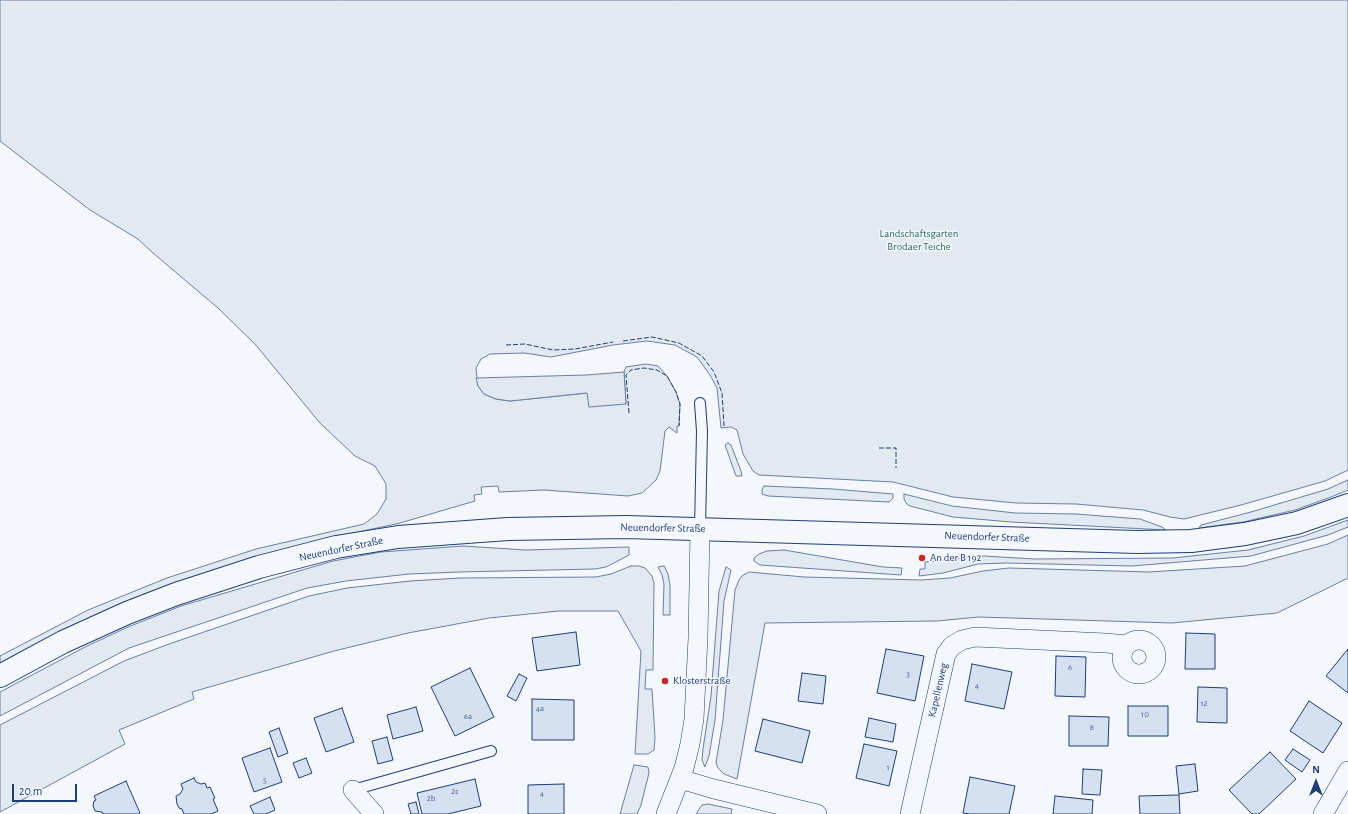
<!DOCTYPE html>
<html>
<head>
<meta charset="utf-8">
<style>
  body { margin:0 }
  #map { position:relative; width:1348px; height:814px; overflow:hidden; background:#f4f7fb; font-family:"Alegreya Sans",sans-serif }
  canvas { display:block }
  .north { position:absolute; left:1296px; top:762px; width:40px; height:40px; -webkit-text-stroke:3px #f4f7fb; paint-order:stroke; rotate:0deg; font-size:11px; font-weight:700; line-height:16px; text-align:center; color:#1d3f73 }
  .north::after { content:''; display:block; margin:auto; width:14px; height:18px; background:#1d3f73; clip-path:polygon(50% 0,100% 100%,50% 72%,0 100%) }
  .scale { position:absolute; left:12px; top:784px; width:65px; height:18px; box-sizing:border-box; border:2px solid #1d3f73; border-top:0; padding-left:5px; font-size:12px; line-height:14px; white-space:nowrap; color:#1d3f73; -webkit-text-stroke:3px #f4f7fb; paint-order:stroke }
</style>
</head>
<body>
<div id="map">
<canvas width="1348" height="814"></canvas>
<div class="north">N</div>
<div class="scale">20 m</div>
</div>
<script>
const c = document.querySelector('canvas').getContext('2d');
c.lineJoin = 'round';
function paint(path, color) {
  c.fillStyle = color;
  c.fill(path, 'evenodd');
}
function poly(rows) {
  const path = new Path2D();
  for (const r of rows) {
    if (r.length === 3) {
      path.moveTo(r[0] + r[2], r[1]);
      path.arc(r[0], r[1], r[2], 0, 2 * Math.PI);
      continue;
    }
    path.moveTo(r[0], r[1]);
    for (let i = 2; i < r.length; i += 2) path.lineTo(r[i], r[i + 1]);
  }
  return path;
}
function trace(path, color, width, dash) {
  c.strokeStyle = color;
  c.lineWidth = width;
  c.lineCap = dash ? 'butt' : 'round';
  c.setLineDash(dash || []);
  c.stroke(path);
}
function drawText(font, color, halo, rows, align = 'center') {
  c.font = font + ' "Alegreya Sans",sans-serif';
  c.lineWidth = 3;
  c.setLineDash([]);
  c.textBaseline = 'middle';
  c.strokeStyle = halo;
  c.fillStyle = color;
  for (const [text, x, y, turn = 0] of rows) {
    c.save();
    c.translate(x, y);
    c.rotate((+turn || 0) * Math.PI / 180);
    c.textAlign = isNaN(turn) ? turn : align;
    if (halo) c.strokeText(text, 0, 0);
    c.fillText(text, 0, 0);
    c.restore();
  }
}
const green = poly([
  [0,0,1348,0,1348,470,1325,481,1241,505,1184,519,1170,517,1143,510,1076,504,1016,503,953,497,893,482,759,475,753,471,743,454,737,430,731,427,721,428,717,388,710,375,697,357,675,345,647,341,613,345,551,357,524,353,490,354,481,359,476,368,478,386,484,394,496,399,510,401,587,393,626,404,624,372,626,367,646,364,658,366,667,376,676,392,680,404,679,426,677,426,677,433,669,427,665,431,660,471,656,480,642,493,628,496,544,490,499,492,498,486,481,487,482,494,474,495,475,501,400,523,331,538,259,557,169,585,124,602,59,633,0,665,0,656,88,610,167,578,256,549,364,524,377,514,386,499,386,484,375,466,355,456,319,422,255,344,218,308,153,253,138,239,90,210,0,141,0,0],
  [728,443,731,445,741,471,742,476,736,476,725,445,728,443],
  [1348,480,1348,490,1331,497,1295,510,1243,522,1199,528,1201,525,1251,512,1328,489,1348,480],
  [764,486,833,489,893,494,893,498,889,502,768,496,762,494,762,490,764,486],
  [904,494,952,506,1015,513,1076,514,1140,519,1162,527,1166,530,1011,522,953,517,910,506,906,503,904,499,904,494],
  [1348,520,1348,527,1328,535,1251,556,1132,566,1006,563,978,564,943,573,919,576,920,569,925,569,925,562,962,558,984,556,1034,559,1173,558,1248,550,1304,536,1348,520],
  [1348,535,1348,578,1277,613,1172,623,979,617,937,621,765,623,737,779,724,774,718,768,716,763,723,720,735,590,739,580,742,576,749,572,804,577,921,580,950,578,983,571,1009,568,1149,572,1245,566,1328,544,1348,535],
  [463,546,526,550,629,547,629,555,606,567,595,569,459,572,409,574,346,581,307,588,129,648,0,716,0,692,85,647,128,627,181,606,333,561,381,552,463,546],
  [784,550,883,567,902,568,901,575,760,565,754,561,754,558,759,554,767,551,784,550],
  [631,566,639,566,645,568,652,576,654,583,653,670,646,670,645,689,652,689,655,738,654,750,648,754,635,754,641,651,618,611,559,611,489,618,408,633,334,651,192,692,194,699,119,730,125,744,0,812,0,725,124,661,169,644,309,596,347,588,410,581,460,578,596,577,611,574,631,566],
  [664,566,668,574,670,585,670,615,663,615,664,584,662,575,658,567,664,566],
  [726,567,731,570,724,601,715,720,709,756,705,767,702,760,703,749,711,696,719,591,726,567],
  [634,765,648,767,649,773,641,805,637,814,620,814,634,765],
  [708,804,732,809,731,814,696,814,702,805,708,804]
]);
const parking = poly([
  [624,372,626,404,589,407,587,393,510,401,496,399,484,394,478,386,476,378,586,375,624,372]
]);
const building = poly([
  [576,632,580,665,537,671,532,638,576,632],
  [1186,633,1215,634,1215,669,1185,669,1186,633],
  [886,649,924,656,915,701,877,693,886,649],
  [1348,649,1348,693,1326,676,1348,649],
  [1056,656,1086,657,1085,697,1055,696,1056,656],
  [972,664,1012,672,1004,709,965,701,972,664],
  [470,668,494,717,455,736,431,687,470,668],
  [802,673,826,676,823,704,798,701,802,673],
  [519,674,527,678,516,701,507,696,519,674],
  [1198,687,1227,688,1227,723,1197,722,1198,687],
  [532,699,574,700,574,740,532,740,532,699],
  [1309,701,1342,723,1323,753,1290,731,1309,701],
  [1128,706,1168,706,1168,736,1128,736,1128,706],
  [416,707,423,731,393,739,387,715,416,707],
  [342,708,354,742,326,752,314,718,342,708],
  [1069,716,1109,717,1108,746,1069,746,1069,716],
  [869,718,896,724,893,742,865,737,869,718],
  [763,719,810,731,802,763,755,751,763,719],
  [279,728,288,753,278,757,269,732,279,728],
  [387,737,393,760,378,764,372,741,387,737],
  [864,744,897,751,889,786,856,778,864,744],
  [270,748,282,782,254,792,242,758,270,748],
  [1293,749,1310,760,1302,772,1285,760,1293,749],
  [1270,752,1296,779,1259,814,1252,814,1229,790,1270,752],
  [306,758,312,773,299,778,293,763,306,758],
  [1195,764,1198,791,1179,794,1176,766,1195,764],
  [1083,769,1102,770,1100,795,1082,794,1083,769],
  [970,777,1015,786,1009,814,970,814,963,813,970,777],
  [194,778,196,782,201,784,205,783,207,788,210,787,215,798,213,799,218,811,211,814,184,814,182,809,179,808,177,804,176,796,180,794,183,789,181,784,194,778],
  [475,779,481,806,448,814,422,814,417,793,475,779],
  [126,781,140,813,138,814,103,814,102,812,95,811,93,806,94,801,96,800,94,796,126,781],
  [564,784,564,814,528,814,528,785,564,784],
  [1179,795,1180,814,1140,814,1139,796,1179,795],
  [1055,796,1093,800,1092,814,1053,814,1055,796],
  [270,797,275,810,266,814,254,814,250,806,270,797],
  [416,802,419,814,411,814,408,804,416,802]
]);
const lane = poly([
  [700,403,702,431,700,529],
  [353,790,491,751]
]);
const street = poly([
  [1139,657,17],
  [680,779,714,789,817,814],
  [353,790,374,814],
  [666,814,684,768,690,744,694,719,698,638,700,529],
  [910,814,946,654,952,646,962,640,975,637,1106,643,1126,645],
  [1323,814,1348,771]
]);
const primary = poly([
  [0,676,63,642,127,613,176,594,259,567,336,547,398,537,508,529,626,527,1137,542,1191,541,1245,534,1297,523,1348,505]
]);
const fence = poly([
  [623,341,652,337,679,343,702,356,714,372,722,393,724,426],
  [506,345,525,344,553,350,575,349,613,342],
  [629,413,626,375,631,370,644,368,657,370,667,376,676,392,680,404,679,426],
  [879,448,896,448,896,468]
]);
const markers = [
  [922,558,4,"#c62828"],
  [665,681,4,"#c62828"]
];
const numberNames = [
  ["6",1070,667],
  ["3",908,674],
  ["4",977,685],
  ["12",1204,703],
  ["4a",540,708],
  ["10",1145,714],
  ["6a",468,716],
  ["8",1092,727],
  ["1",888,767],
  ["5",265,780],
  ["2c",455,791],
  ["4",542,793],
  ["2b",431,798]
];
const parkNames = [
  ["Landschaftsgarten",919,234],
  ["Brodaer Teiche",919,247]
];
const streetNames = [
  ["Neuendorfer Straße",663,528,1],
  ["Neuendorfer Straße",987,537,2],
  ["Neuendorfer Straße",341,549,-12],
  ["Kapellenweg",938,690,-77]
];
const poiNames = [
  ["An der B 192",930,558],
  ["Klosterstraße",673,681]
];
paint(green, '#e3e9f0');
trace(green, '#687fa3', 1);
paint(parking, '#e3e8f0');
trace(parking, '#687fa3', 1);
paint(building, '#d5e0f0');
trace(building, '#1d3f73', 1);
trace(lane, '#1d3f73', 12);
trace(street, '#1d3f73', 20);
trace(primary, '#1d3f73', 24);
trace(lane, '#f4f7fb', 10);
trace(street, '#f4f7fb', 19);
trace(primary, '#f4f7fb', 22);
trace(fence, '#1d3f73', 1, [5, 2]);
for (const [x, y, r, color] of markers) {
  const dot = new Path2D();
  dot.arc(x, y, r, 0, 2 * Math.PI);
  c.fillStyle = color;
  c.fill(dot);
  trace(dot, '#f4f7fb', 1.5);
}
drawText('9px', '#4b6792', null, numberNames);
drawText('11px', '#2c6c60', '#f4f7fb', parkNames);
drawText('11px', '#1d3f73', '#f4f7fb', streetNames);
drawText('11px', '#1d3f73', '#f4f7fb', poiNames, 'left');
</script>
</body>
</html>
